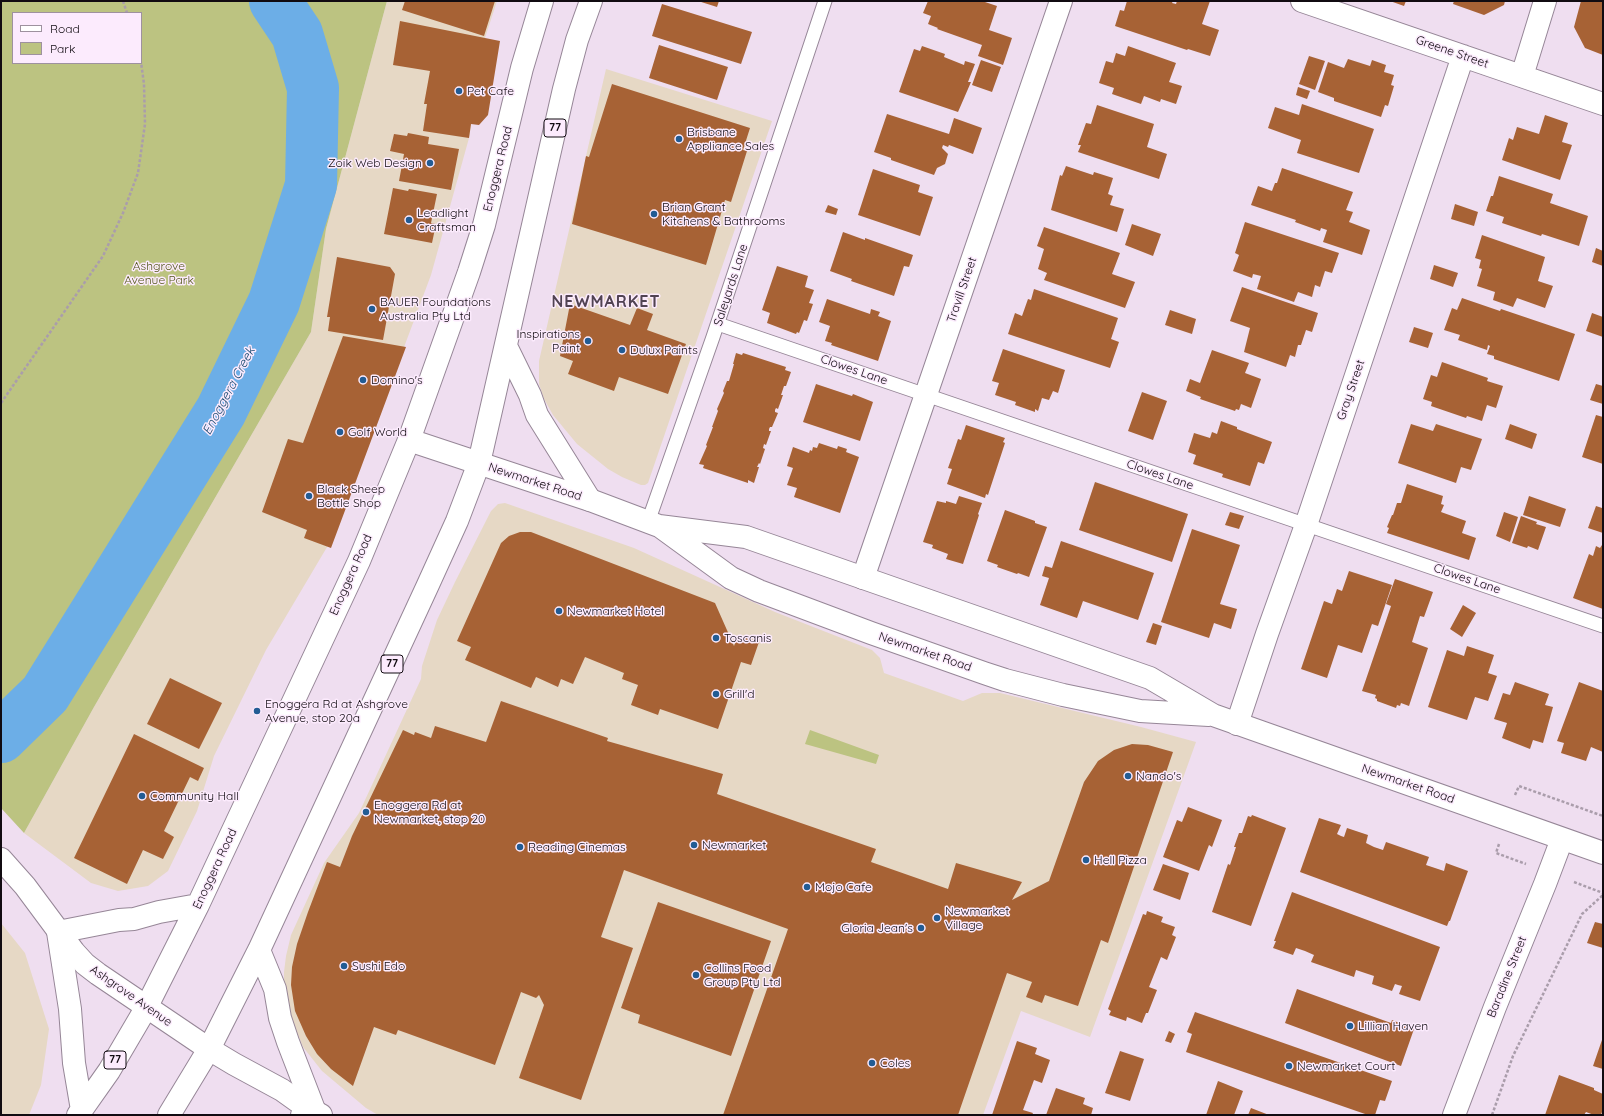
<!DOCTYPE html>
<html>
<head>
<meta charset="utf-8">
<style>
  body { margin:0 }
  #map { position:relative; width:1604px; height:1116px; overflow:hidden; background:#efdef0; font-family:Quicksand,sans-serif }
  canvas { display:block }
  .frame { position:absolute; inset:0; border:2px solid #110b11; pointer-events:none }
  .legend { position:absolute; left:12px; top:12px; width:130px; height:52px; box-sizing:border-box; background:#fcebfd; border:1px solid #9e919f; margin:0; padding:5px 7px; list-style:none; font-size:12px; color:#110b11 }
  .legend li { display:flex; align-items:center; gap:8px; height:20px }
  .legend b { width:20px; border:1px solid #9e919f }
</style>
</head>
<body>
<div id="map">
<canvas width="1604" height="1116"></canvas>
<div class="frame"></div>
<ul class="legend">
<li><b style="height:5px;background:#fff"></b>Road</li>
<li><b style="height:11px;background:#bcc381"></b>Park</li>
</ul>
</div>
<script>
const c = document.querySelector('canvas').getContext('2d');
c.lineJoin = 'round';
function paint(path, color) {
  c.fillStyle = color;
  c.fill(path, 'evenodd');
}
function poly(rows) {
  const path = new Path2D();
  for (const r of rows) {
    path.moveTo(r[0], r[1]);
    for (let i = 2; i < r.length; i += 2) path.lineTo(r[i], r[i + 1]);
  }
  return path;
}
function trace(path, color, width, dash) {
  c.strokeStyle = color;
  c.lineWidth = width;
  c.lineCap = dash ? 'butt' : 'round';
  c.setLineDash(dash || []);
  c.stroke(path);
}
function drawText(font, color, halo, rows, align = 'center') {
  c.font = font + ' Quicksand,sans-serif';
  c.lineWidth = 3;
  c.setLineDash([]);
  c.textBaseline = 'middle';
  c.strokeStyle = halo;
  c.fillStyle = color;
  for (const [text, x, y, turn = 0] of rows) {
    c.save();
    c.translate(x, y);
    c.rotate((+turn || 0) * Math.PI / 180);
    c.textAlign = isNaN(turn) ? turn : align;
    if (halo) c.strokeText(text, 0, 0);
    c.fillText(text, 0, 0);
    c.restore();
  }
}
const commercial = poly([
  [387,1,497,1,485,38,469,138,431,275,333,537,266,650,214,756,197,811,168,871,148,886,118,891,91,883,24,833,94,707,311,332,326,229],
  [606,69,772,121,648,483,645,485,641,485,622,477,608,469,577,444,553,415,544,399,539,384,539,361],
  [505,503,634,548,775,612,872,650,880,658,884,673,963,701,982,693,1000,693,1141,727,1196,742,1090,1037,1021,1011,983,1115,378,1115,366,1108,322,1071,303,1047,290,1016,284,984,284,972,286,956,291,935,324,863,359,813,421,679,422,666,437,620,455,582,491,511,498,504],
  [1,923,25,953,49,1029,41,1085,29,1115,1,1115]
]);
const green = poly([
  [1,1,387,1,326,229,311,332,94,707,24,833,1,808],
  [13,13,141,13,141,63,13,63],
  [810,730,879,755,876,764,805,744]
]);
const river = poly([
  [1,737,45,694,221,411,274,302,311,185,313,88,297,34,275,1]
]);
const building = poly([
  [405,1,495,1,484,36,402,10],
  [698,1,719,1,717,7],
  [928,1,982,1,997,6,989,30,1012,38,1003,65,978,56,982,45,937,29,938,28,928,24,931,16,923,13],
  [1127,1,1173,1,1172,3,1176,4,1177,1,1210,1,1202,24,1219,30,1210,56,1188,49,1187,50,1115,26,1120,10,1124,11],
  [1390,1,1406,1,1404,6],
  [1454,1,1505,1,1504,5,1484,15,1453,4],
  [1581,1,1603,1,1603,55,1585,48,1574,27],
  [662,4,752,32,741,64,652,36],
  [400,21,500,41,488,115,479,125,471,124,469,138,423,131,427,104,424,104,430,71,393,65],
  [659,45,728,67,717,100,649,78],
  [922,46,945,54,944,57,964,65,965,61,975,64,968,82,971,82,958,112,899,92,914,49,920,51],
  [1128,46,1176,63,1169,82,1182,86,1176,104,1161,99,1160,102,1144,96,1141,104,1112,94,1114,88,1099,83,1106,61,1113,63,1116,53,1125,56],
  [1309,56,1325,61,1315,90,1299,84],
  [1348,59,1370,66,1372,60,1386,65,1384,72,1394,75,1391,85,1394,86,1388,106,1385,105,1381,117,1334,101,1334,98,1318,92,1328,62,1344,68],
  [981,60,1001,67,992,92,972,85],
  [612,84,750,128,743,150,747,151,731,202,725,200,706,265,572,224,586,156,589,157],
  [1298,87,1310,91,1307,99,1296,95],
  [1302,104,1374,129,1359,173,1297,153,1301,140,1268,128,1275,107,1299,115],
  [1097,105,1154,124,1147,147,1167,154,1159,179,1078,152,1081,145,1078,145,1086,123,1091,124],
  [887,114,949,134,954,118,982,128,973,154,949,145,948,147,943,145,942,148,948,154,945,164,937,168,934,175,891,160,891,158,874,152],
  [1545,115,1568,123,1562,142,1572,145,1560,180,1502,160,1509,138,1513,140,1517,127,1539,134],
  [408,133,429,137,428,144,459,149,451,190,399,181,404,154,390,151,394,134,407,136],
  [1066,166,1093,175,1094,172,1113,178,1108,194,1113,196,1110,205,1124,209,1117,232,1051,210,1060,175,1062,176],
  [1282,168,1353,192,1346,210,1353,212,1349,222,1370,230,1362,255,1323,242,1327,230,1321,228,1320,231,1295,222,1296,220,1251,205,1258,186,1272,191,1275,183,1277,183],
  [873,169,920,185,918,192,933,197,920,236,858,215],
  [1499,176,1553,194,1550,203,1588,216,1579,246,1542,234,1541,236,1502,223,1504,217,1486,211,1491,196,1493,196],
  [393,188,408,191,409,189,437,194,431,223,436,224,432,243,384,234],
  [1455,204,1478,212,1474,226,1451,219],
  [828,205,838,209,836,215,825,212],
  [1245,222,1339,253,1332,273,1325,271,1320,287,1315,285,1312,297,1298,292,1294,302,1257,289,1261,276,1253,274,1252,278,1233,271,1239,255,1235,253],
  [1132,224,1161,234,1153,256,1125,245],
  [1044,227,1120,253,1112,274,1135,282,1125,308,1044,280,1047,273,1038,269,1044,249,1037,246],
  [843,232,865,240,865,238,913,255,909,267,904,266,894,296,851,281,852,279,830,271],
  [1482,235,1545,257,1538,281,1553,286,1545,308,1517,298,1513,307,1493,300,1495,292,1477,286,1482,269,1479,268,1481,260,1475,258],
  [1596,248,1603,251,1603,266,1592,262],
  [337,257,390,267,395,274,383,340,328,331,330,317,327,317],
  [1434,265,1458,273,1453,287,1430,279],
  [777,266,808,276,805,287,814,290,809,303,813,304,807,321,804,320,799,333,797,332,796,334,767,323,770,313,762,310],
  [1242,287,1318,313,1312,332,1306,330,1301,345,1298,345,1295,357,1290,355,1286,367,1244,352,1250,328,1230,321],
  [1034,289,1118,318,1111,339,1119,342,1110,368,1008,334,1015,313,1022,316,1028,299,1031,300],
  [1462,298,1500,311,1501,309,1575,334,1559,381,1494,359,1494,356,1487,354,1490,346,1488,345,1487,350,1458,340,1460,335,1444,330,1452,308,1457,310],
  [827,299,870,314,871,309,880,312,878,316,891,321,878,361,831,345,832,343,825,341,830,326,819,322],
  [570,304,630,325,637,308,653,314,647,330,686,344,668,394,619,377,614,391,568,374,573,361,560,356],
  [1170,310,1196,319,1192,334,1165,325],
  [1592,313,1603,317,1603,337,1586,331],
  [1414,327,1433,333,1428,348,1409,342],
  [343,336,406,347,331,548,304,538,307,530,262,512,288,439,303,443],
  [1003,349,1065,370,1058,393,1053,391,1049,400,1042,398,1038,411,1035,409,1035,412,1015,405,1016,402,995,395,999,383,992,381],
  [1212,350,1249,363,1245,373,1261,379,1251,408,1241,404,1239,410,1236,409,1235,411,1200,399,1201,397,1186,391,1190,379,1200,383],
  [736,353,742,355,743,353,786,367,785,370,791,372,786,386,784,386,781,395,783,395,778,409,776,408,775,410,775,412,778,413,772,427,770,427,769,429,769,431,771,431,766,445,764,444,763,448,765,449,760,464,759,463,757,467,759,467,754,483,748,480,748,483,703,468,704,465,699,464,707,446,706,445,713,427,712,427,718,411,717,409,724,393,723,391,727,381,729,381,734,364,733,364],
  [1442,362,1488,378,1487,381,1503,386,1496,408,1487,405,1482,421,1467,416,1466,418,1431,406,1432,402,1423,399,1431,375,1437,377],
  [816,384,852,396,853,394,873,402,860,441,803,422],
  [1596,384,1603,386,1603,404,1590,400],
  [1142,392,1167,401,1153,440,1128,431],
  [1596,415,1603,417,1603,464,1582,457],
  [1221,421,1237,427,1237,429,1272,442,1264,464,1258,462,1250,486,1222,477,1223,474,1193,464,1196,455,1188,452,1194,433,1210,438,1212,432,1217,434],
  [1411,424,1433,431,1436,424,1482,439,1471,470,1461,467,1456,483,1398,463],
  [1510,424,1537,434,1532,449,1505,439],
  [966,425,1005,438,1003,442,1005,443,988,495,986,494,985,498,947,484,952,469,948,468,953,454,958,439,961,440],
  [819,443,837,449,838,446,847,449,846,452,859,457,840,513,794,497,797,488,787,485,793,468,787,466,793,447,809,453,810,450,812,451,813,447,817,448],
  [1095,482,1188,514,1172,562,1079,530],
  [1407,484,1443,496,1441,504,1444,505,1441,512,1466,521,1462,533,1476,538,1469,560,1387,533,1389,528,1387,527,1392,515,1393,515,1397,503,1401,503],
  [959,496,982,503,978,514,979,515,963,564,946,559,948,554,932,548,933,545,923,542,937,501,946,503,946,501,956,504],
  [1529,496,1566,509,1560,527,1523,515],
  [1603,505,1603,533,1588,528,1596,506,1602,508],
  [1005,510,1035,521,1035,523,1047,527,1029,577,1018,573,1017,574,997,567,998,565,987,561],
  [1230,512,1244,516,1239,529,1225,525],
  [1504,512,1518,517,1510,542,1496,536],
  [1521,516,1537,522,1536,524,1546,527,1538,550,1528,546,1527,548,1512,543],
  [1192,529,1240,545,1220,604,1237,609,1231,629,1214,623,1209,638,1161,622],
  [520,532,531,532,715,603,734,646,738,635,759,642,751,665,741,662,718,729,660,709,658,715,631,705,638,685,622,679,624,673,585,657,573,684,561,679,558,687,536,677,531,688,465,660,471,647,457,641,501,543,509,536],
  [1061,541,1154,573,1138,620,1083,601,1077,618,1040,605,1049,578,1042,576,1045,566,1052,568],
  [1602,545,1603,546,1603,609,1573,598,1589,554,1593,556,1596,546,1600,548],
  [1349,571,1392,585,1378,626,1372,624,1362,653,1338,645,1327,678,1301,669,1324,601,1332,604,1337,589,1342,591],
  [1395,579,1433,592,1424,617,1420,616,1412,642,1428,648,1409,706,1401,703,1400,706,1397,705,1396,708,1377,701,1377,699,1375,698,1376,695,1362,691,1391,606,1386,604],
  [1463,605,1476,613,1462,637,1450,629],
  [1153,623,1162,626,1156,645,1146,642],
  [1467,646,1494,655,1488,673,1497,676,1488,701,1475,697,1467,720,1428,707,1447,650,1464,656],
  [170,678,222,703,199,749,147,724],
  [1515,682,1549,694,1545,705,1553,707,1543,743,1533,740,1530,749,1502,738,1507,723,1494,719,1503,693,1510,695],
  [1579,682,1603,691,1603,752,1591,747,1586,761,1561,753,1564,743,1557,741],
  [501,701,608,738,607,741,723,774,717,794,876,849,871,862,948,889,956,863,1022,882,1012,900,1049,881,1084,782,1098,761,1114,750,1132,744,1148,745,1173,752,1108,943,1101,940,1078,1006,1045,995,1042,1003,1026,997,1032,982,1007,973,958,1115,723,1115,788,929,624,870,601,937,633,948,581,1100,519,1078,544,1005,539,995,536,998,521,992,495,1065,398,1030,396,1035,374,1027,353,1086,331,1069,317,1054,306,1036,295,1011,291,985,292,967,297,944,308,912,327,862,340,867,352,836,403,730,414,735,415,732,431,738,435,726,486,742],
  [134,734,204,768,198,781,190,777,164,831,174,837,163,859,143,850,127,884,74,858],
  [1188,807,1222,820,1212,847,1209,845,1199,871,1163,857,1177,820,1182,822],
  [1252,815,1286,828,1251,926,1212,912,1228,864,1230,865,1236,847,1234,847,1239,833,1242,833,1248,816,1251,817],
  [1319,818,1341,825,1337,834,1341,836,1344,837,1347,828,1368,835,1366,843,1374,847,1383,850,1386,842,1429,857,1426,865,1444,871,1446,863,1468,871,1450,921,1449,921,1447,926,1300,872],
  [1163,864,1189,873,1180,900,1153,890],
  [1292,892,1440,947,1420,1001,1399,994,1402,986,1398,985,1395,984,1392,991,1372,984,1374,976,1356,970,1354,977,1311,962,1314,955,1305,951,1296,948,1293,955,1273,948,1276,941,1274,941],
  [658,902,771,941,731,1056,638,1023,640,1015,621,1008],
  [1147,911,1163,917,1161,922,1175,927,1172,935,1176,937,1167,960,1161,957,1149,987,1157,990,1148,1013,1146,1013,1142,1023,1127,1017,1126,1021,1109,1015,1111,1011,1108,1009,1143,914,1146,915],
  [1595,922,1603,924,1603,948,1587,943],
  [1297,989,1391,1023,1392,1020,1414,1029,1401,1066,1285,1023],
  [1195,1012,1392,1081,1385,1101,1380,1100,1375,1115,1368,1115,1186,1052,1192,1034,1187,1032],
  [1169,1031,1175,1034,1171,1043,1165,1041],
  [1603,1037,1603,1069,1593,1066],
  [1017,1041,1037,1048,1035,1054,1050,1060,1042,1083,1034,1080,1023,1110,1033,1113,1032,1115,992,1115],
  [1120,1051,1144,1059,1130,1101,1105,1093],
  [1559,1075,1594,1088,1594,1090,1603,1094,1603,1109,1601,1115,1594,1115,1586,1112,1584,1115,1545,1115],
  [1218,1081,1243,1091,1234,1115,1206,1115],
  [1056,1088,1085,1098,1083,1104,1093,1108,1091,1115,1046,1115],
  [1251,1108,1269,1115,1248,1115]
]);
const path = poly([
  [123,1,127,13],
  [1,403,103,256,123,213,138,173,145,124,144,84,141,62],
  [1515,795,1519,786,1603,816],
  [1499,844,1496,853,1526,864],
  [1574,882,1603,893],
  [1492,1115,1513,1056,1582,914,1603,895]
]);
const lane = poly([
  [718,324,1603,626],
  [648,522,713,337,825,1]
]);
const street = poly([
  [1302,1,1603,104],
  [1522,76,1545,1],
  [863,578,1061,1],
  [1237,724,1267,634,1306,525,1463,56]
]);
const secondary = poly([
  [409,440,590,500,659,526,746,537,1150,678,1213,715,1603,853],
  [661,527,731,578,759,591,871,633,984,673,1005,680,1063,695,1140,711,1209,715],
  [1,859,25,886,74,952,85,964,98,974,209,1049,234,1064,282,1090,303,1105,321,1115],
  [1454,1115,1495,1007,1545,884,1562,839]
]);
const primary = poly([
  [506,346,530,395,537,415,590,500],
  [259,950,275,989,280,1018,288,1042,315,1112,302,1115],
  [82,1110,74,1063,70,1009,58,932,119,920,134,919,159,912,198,905],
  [78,1115,109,1071,146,1008,198,905,359,561,409,440,469,272,484,225,522,68,542,1],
  [169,1115,209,1049,259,950,427,587,457,521,479,463,564,89,577,40,591,1]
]);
const markers = [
  [459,91,4,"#225c94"],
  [679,139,4,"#225c94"],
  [430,163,4,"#225c94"],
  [654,214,4,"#225c94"],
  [409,220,4,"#225c94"],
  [372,309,4,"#225c94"],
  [588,341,4,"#225c94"],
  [622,350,4,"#225c94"],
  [363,380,4,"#225c94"],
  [340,432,4,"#225c94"],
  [309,496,4,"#225c94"],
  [559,611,4,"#225c94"],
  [716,638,4,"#225c94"],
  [716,694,4,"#225c94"],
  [257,711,4,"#225c94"],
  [1128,776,4,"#225c94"],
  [142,796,4,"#225c94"],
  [366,812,4,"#225c94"],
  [694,845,4,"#225c94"],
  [520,847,4,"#225c94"],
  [1086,860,4,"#225c94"],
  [807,887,4,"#225c94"],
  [937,918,4,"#225c94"],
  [921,928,4,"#225c94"],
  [344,966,4,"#225c94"],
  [696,975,4,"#225c94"],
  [1350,1026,4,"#225c94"],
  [872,1063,4,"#225c94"],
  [1289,1066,4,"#225c94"]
];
const shields = [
  [555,128,22],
  [392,664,22],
  [115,1060,22]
];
const shieldNames = [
  ["77",555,128],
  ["77",392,664],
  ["77",115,1060]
];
const streetNames = [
  ["Greene Street",1452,52,19],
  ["Enoggera Road",498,169,-76],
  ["Saleyards Lane",731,285,-72],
  ["Travill Street",962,290,-71],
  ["Clowes Lane",854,370,19],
  ["Gray Street",1351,390,-71],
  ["Clowes Lane",1160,475,19],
  ["Newmarket Road",535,482,18],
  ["Enoggera Road",351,575,-66],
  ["Clowes Lane",1467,579,19],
  ["Newmarket Road",925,652,19],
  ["Newmarket Road",1408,784,19],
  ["Enoggera Road",215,869,-65],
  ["Baradine Street",1507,977,-68],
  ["Ashgrove Avenue",131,996,35]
];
const poiNames = [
  ["Pet Cafe",467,91],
  ["Brisbane",687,132],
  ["Appliance Sales",687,146],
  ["Zoik Web Design",422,163,"right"],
  ["Brian Grant",662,207],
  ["Kitchens & Bathrooms",662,221],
  ["Leadlight",417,213],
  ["Craftsman",417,227],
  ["BAUER Foundations",380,302],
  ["Australia Pty Ltd",380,316],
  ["Inspirations",580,334,"right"],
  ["Paint",580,348,"right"],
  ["Dulux Paints",630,350],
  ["Domino's",371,380],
  ["Golf World",348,432],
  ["Black Sheep",317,489],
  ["Bottle Shop",317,503],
  ["Newmarket Hotel",567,611],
  ["Toscanis",724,638],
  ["Grill'd",724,694],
  ["Enoggera Rd at Ashgrove",265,704],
  ["Avenue, stop 20a",265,718],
  ["Nando's",1136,776],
  ["Community Hall",150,796],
  ["Enoggera Rd at",374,805],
  ["Newmarket, stop 20",374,819],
  ["Newmarket",702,845],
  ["Reading Cinemas",528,847],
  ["Hell Pizza",1094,860],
  ["Mojo Cafe",815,887],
  ["Newmarket",945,911],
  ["Village",945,925],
  ["Gloria Jean's",913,928,"right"],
  ["Sushi Edo",352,966],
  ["Collins Food",704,968],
  ["Group Pty Ltd",704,982],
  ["Lillian Haven",1358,1026],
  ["Coles",880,1063],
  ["Newmarket Court",1297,1066]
];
const parkNames = [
  ["Ashgrove",159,266],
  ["Avenue Park",159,280]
];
const waterNames = [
  ["Enoggera Creek",229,391,-62]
];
const districtNames = [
  ["NEWMARKET",606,302]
];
paint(commercial, '#e6d8c5');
paint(green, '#bcc381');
trace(river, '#6caee7', 52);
paint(building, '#a76235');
trace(lane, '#968697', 15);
trace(street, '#968697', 24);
trace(secondary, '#968697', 24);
trace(primary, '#968697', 24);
trace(path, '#aa9dab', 2.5, [3, 2]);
trace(lane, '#fff', 13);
trace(street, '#fff', 22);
trace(secondary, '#fff', 22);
trace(primary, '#fff', 22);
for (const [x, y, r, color] of markers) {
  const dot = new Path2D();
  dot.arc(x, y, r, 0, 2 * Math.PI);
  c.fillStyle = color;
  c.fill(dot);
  trace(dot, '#fcebfd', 1.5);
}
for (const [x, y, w] of shields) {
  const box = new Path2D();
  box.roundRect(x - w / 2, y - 9, w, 18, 3);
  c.fillStyle = '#fcebfd';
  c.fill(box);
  trace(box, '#110b11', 1);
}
drawText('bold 11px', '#110b11', null, shieldNames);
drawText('12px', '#110b11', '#fcebfd', streetNames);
drawText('12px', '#110b11', '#fcebfd', poiNames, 'left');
drawText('12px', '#53581b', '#fcebfd', parkNames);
drawText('italic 13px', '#1a4b71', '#fcebfd', waterNames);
c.letterSpacing = '1px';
drawText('bold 16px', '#514352', '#fcebfd', districtNames);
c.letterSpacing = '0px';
</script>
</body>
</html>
